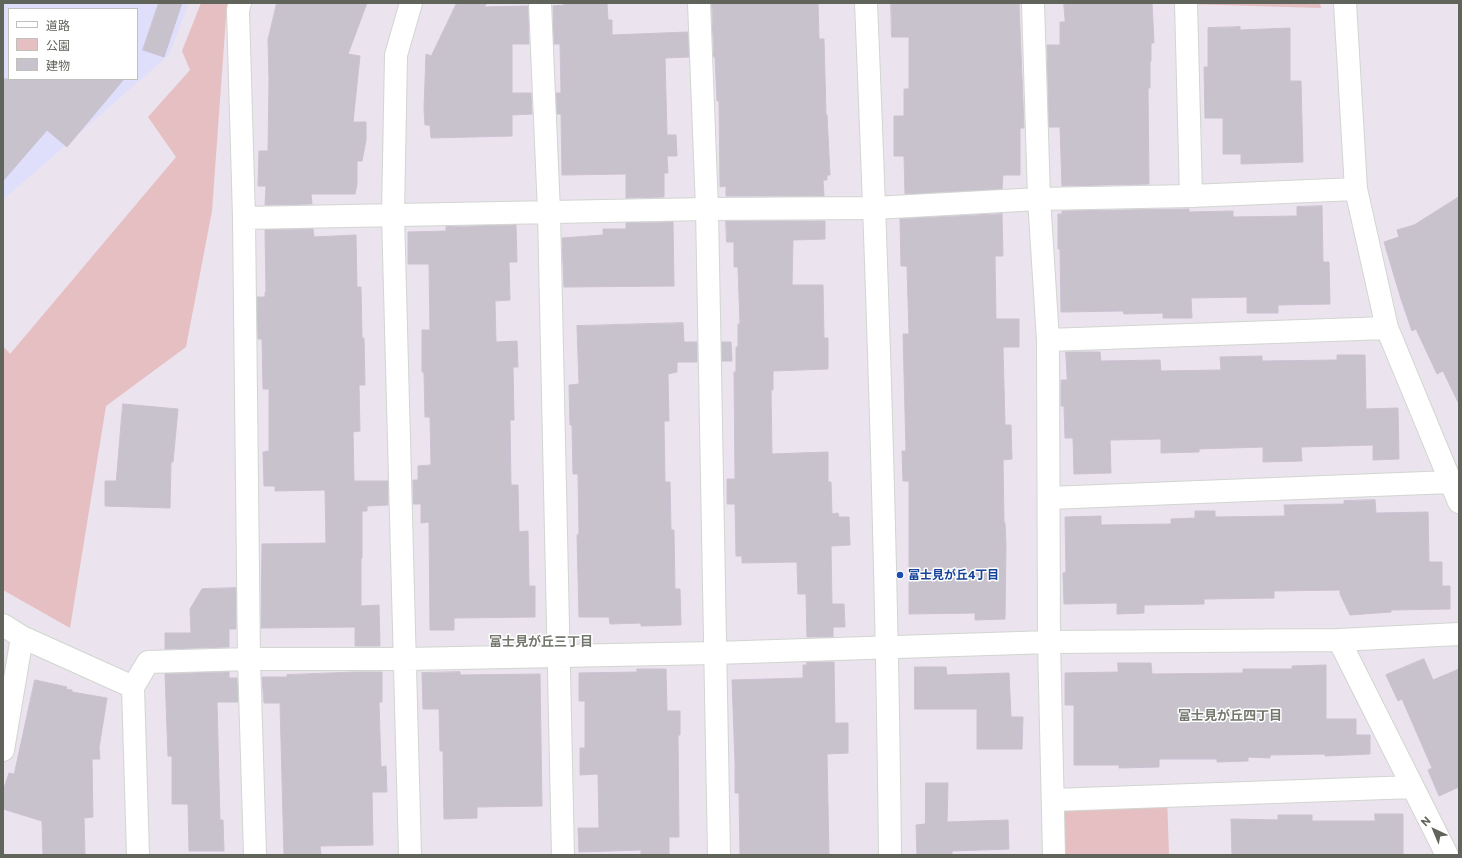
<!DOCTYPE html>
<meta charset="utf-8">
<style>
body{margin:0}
#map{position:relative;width:1462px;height:858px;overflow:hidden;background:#ebe3ee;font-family:Commissioner,"Noto Sans JP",sans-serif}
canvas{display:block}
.frame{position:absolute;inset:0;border:4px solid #60645b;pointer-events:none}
.legend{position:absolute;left:8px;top:8px;width:130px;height:72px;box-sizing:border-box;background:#fff;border:1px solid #bfc1bd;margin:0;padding:5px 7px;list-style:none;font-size:12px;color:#60645b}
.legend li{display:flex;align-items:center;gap:8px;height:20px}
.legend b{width:20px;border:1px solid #bfc1bd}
.north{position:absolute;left:1414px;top:810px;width:40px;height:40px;-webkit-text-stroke:3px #fff;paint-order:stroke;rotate:316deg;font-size:11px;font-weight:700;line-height:16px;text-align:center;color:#60645b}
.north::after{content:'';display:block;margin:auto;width:14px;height:18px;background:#60645b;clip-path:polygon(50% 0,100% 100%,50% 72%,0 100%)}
</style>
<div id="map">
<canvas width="1462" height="858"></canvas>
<div class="frame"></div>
<ul class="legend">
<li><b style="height:5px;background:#fff"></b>道路</li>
<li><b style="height:11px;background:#e6bfc2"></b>公園</li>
<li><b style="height:11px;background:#c7c2cb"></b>建物</li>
</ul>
<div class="north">N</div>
</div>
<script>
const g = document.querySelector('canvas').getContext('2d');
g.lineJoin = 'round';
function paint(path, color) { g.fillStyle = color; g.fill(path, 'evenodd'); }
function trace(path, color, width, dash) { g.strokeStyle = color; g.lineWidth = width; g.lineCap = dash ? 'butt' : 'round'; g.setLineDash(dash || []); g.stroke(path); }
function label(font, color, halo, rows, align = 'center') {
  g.font = font + ' Commissioner,"Noto Sans JP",sans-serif'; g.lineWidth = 3; g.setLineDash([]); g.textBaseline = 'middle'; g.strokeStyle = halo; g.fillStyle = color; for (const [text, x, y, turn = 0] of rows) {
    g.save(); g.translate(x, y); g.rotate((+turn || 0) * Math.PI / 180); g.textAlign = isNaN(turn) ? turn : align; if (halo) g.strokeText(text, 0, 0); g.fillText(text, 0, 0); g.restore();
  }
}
paint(new Path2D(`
 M3,3h186l-20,52 -166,145zM9,9h128v70h-128z`), '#e0dffb');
paint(new Path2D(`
 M201,3h26l-15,208 -26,136 -80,59 -36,222 -67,-38v-244l7,8 166,-197 -28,-40 42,-47 -8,-19z
 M1186,3h134l1,5 -135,-4z
 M1167,796l2,59h-115l-1,-55z`), '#e6bfc2');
const building = new Path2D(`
 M159,3h23l-18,54 -21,-7z
 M277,3h90l-19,51 12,2 -7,66h13v18l-4,21h-5v23l-2,10h-44l1,10 -47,1 1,-19h-8l1,-35h9l1,-72 -1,-39z
 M457,3h30l-3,4 44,-1 1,38h-17v49h19l1,21 -20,1v21l-81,2 -1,-13h-5l-1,-16 2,-55 5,2z
 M564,3h43l1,17h4v15l76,-3 1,25 -24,1 2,77h9l1,21h-10l1,17h-4v24l-38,1v-24l-64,1 -1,-61h-4l-1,-21h5l-1,-49h-6l-1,-38 11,-1z
 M712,3h106l1,36h5l2,76h1l3,60h-3v5h-4l1,16h-98v-10l-6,1 -1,-86h-2l-2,-44h-1z
 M891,3h128l5,125h-4v47h-17l-1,14 -97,5 -1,-38h-10v-40h10v-27h5v-52h-17z
 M1064,3h88l2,40h-3v18h-1v27h-2l1,96 -87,2 -2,-59h-11l-2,-82h13v-23h5z
 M1240,27v3l50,-2v53h11l2,81 -62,2v-10h-18v-36h-18l-1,-51h4v-39z
 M3,79h121l-57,68 -20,-17 -44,51z
 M1459,197v207l-16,-33 -6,3 -21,-45 -4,2 -11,-32 -17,-57 15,-5 -2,-7 17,-5z
 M1322,206l1,56h6l1,42 -52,1v8h-31v-16l-56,1 1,20h-29v-5l-39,1 -1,-3 -62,1 -1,-63h-2v-35h4v-3l127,-2v3l44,-1v6l64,-1v-9z
 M1002,214l1,42h-8l1,63h23v28h-16l2,78h6l1,34 -9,1 1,63h1l1,23 -1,73 -30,1v-7l-66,1v-133h-6l-1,-30h4l-3,-117h6l-2,-68h-6l-1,-47z
 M726,221h99v18l-32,1 -1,45h31l1,53h4v31l-55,2v19h-2l1,64 56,-2v30h3l1,32 6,-1 1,4h10l1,28 -19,1 1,58h12l1,23h-12v10h-26l-1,-43h-8l-1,-32 -55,1v-7h-6l-1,-52h-8v-25h8l-1,-107h2v-25h2v-23h2l-2,-57h-4v-25h-7z
 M673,222l1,64 -110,1 -2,-49 41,-3v-6h23v-6z
 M516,225l1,37h-8l1,38 -15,1 1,41 21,-1 1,26h-5l1,53h-4l1,65h7l1,47 9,-1 1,55h6v31l-81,1v12h-24l-1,-108 -8,1v-19h-8v-24h5v-14l13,-1 -1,-48h-5l-1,-45h-2v-42h8l-1,-66h-21v-32l38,-1v-4z
 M313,229l1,8 42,-2 1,52h4l1,51h2l1,47h-6l1,46 -7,1 1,49h34v24l-21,1v5h-5v47h-1v48l18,-1 1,41h-25v-19l-94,1 1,-84 64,-1 -1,-53 -50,1v-5h-11l-1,-34 6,-1v-62h-6l-1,-50h-4l-1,-42h8v-5h1l-1,-62z
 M683,323l1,19h13v20h-20v10l-9,2 1,47h-5l1,61h5l1,48h3l1,59h5l1,36 -40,1v-3l-31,1 -1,-7h-30l-2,-82 2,-1 -1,-60h-5l-1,-49h-2l-1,-40 10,-1 -2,-58z
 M722,342h9l1,19h-10z
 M1066,352h34l1,9 59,-1 1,11 60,-1 -1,-13 42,-1v5l75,-1v-5h28l1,54 32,-1 1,51 -26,1v-15l-72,2 1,14 -39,1v-15l-64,2v3l-38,1v-14l-51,1 1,33 -37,1 -1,-36h-8l-1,-32h-3v-26h6z
 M123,404l55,5 -5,53h-2l-1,46 -65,-2v-25h11z
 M1375,500l1,13 52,-1 1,50h13v24h8v23l-59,1v2l-41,3 -10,-21v-4l-66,1v7l-70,1v5l-60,1v8l-27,1v-11l-53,1 -1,-31 3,-1 -1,-55 36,-1v9l70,-1v-5l24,-1v-7h20v6l70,-1 -1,-11 60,-1v-3z
 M236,588v41h-7v18l-64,2v-16h26l-1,-24 12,-20z
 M1424,659l9,21 26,-11v118l-20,9 -11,-26 4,-2 -30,-69 -4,2 -12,-26z
 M807,662h27l1,61h13v30l-21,1 2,101h-89l-1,-62h-4v-30l-3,-83 71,-2v-13h4z
 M1118,663h33l1,11 91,-1v-4h49v-3l34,-1v54h30v16h14v19l-45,2v-2l-55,1v3l-22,-1v4l-31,1v-3h-58v8l-40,1v-3h-45v-60h-9v-32l53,-1z
 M915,667h31l1,8 62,-2 2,44h12l-1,32h-45v-40h-62z
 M637,669h29l1,42h13v24h-2l1,102h-10v18h-28v-5l-62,2 -1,-24h21l-1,-54 -18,1v-27h5v-47h-6v-28l58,-1z
 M229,672v6h8l1,24h-21l3,118h3l1,31h-35l-1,-47h-16v-48h-4l-3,-82z
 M356,672h26v30h-3l2,65 5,-1 1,26h-15l1,53 -53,1 1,9h-37l-4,-152h-16l-2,-26h25v-2z
 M460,672v3l80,-1 2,132 -65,1v11l-33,1 -1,-68h-3l-1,-42h-16l-1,-36z
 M35,680l32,7 -1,2 6,1v2l35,6 -8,50 1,11h-8l1,58 -9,1 1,37h-42l-1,-34 -39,-12v-18l6,-18 5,1z
 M926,783h22l-1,39 61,-2 1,29 -57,2v4h-35l-1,-30 9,-1z
 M1375,814h28v41h-171l-1,-36 47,1v-5h34v6h63z`);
paint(building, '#c7c2cb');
trace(building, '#ccc1d3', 1);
const minor = new Path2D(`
 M240,3l-2,7 6,208 5,441 6,196
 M540,3l9,209 14,643
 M699,3l8,206 12,646
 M1033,3l6,196 9,141 1,302 5,213
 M1186,3l5,193
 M1345,3l11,186 31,139 72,174
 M244,218l463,-9 167,-1 165,-9 152,-3 165,-7
 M1048,340l339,-12
 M1049,498l401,-16
 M3,625l19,12 111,50 15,-25 101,-3h157l309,-6 334,-11 290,-2 120,-6
 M1339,640l108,215
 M133,687l5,168
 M3,750l19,-113
 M1053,800l360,-13
 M410,855l-17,-640 3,-160 15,-52`);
const tertiary = new Path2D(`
 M866,3c12,284 21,568 24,852`);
trace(minor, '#d1d6cf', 24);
trace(tertiary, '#d1d6cf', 24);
trace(minor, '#fff', 22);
trace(tertiary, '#fff', 22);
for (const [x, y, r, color] of [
 [900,575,4,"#1a4fb4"]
]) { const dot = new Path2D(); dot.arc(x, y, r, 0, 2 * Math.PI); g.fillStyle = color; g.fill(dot); trace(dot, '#fff', 1.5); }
label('bold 12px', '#164399', '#fff', [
 ["富士見が丘4丁目",908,575]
], 'left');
label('bold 13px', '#72766c', '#fff', [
 ["富士見が丘三丁目",541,642],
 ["富士見が丘四丁目",1230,716]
]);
</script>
